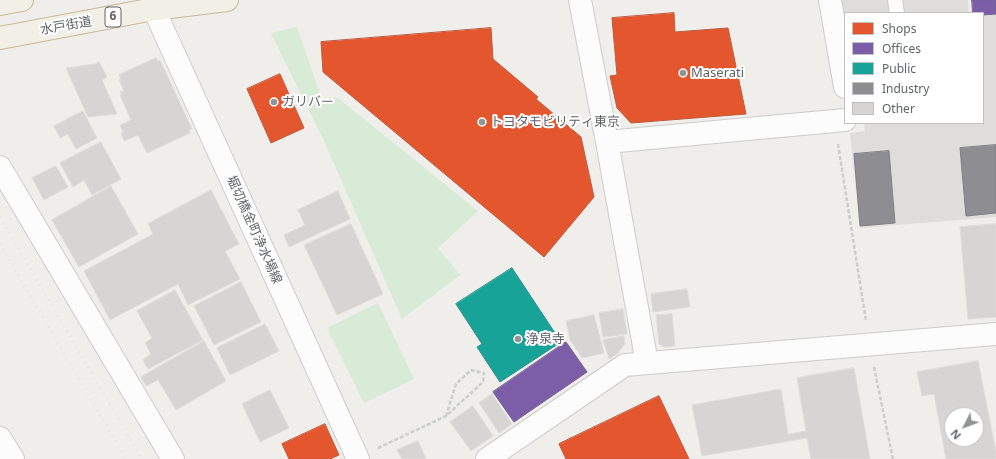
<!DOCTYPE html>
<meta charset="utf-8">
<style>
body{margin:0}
#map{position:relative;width:996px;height:459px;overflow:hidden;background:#efeeea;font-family:"Noto Sans",sans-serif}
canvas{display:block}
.legend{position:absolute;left:844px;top:12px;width:140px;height:112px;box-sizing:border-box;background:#fff;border:1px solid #bfc1c3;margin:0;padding:5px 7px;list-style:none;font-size:12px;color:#5f6368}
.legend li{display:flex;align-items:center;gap:8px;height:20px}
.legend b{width:20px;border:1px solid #bfc1c3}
.north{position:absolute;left:944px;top:407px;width:40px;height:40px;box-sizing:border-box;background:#fff;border:1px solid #bfc1c3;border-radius:50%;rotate:228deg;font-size:11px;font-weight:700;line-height:16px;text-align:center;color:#5f6368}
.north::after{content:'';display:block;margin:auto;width:14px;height:18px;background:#919496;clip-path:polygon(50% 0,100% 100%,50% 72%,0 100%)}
</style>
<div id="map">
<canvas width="996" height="459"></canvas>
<ul class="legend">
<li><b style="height:11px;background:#e4572e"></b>Shops</li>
<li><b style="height:11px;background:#7b5ea7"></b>Offices</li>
<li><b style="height:11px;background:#17a398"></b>Public</li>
<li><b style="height:11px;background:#8d8d92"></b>Industry</li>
<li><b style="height:11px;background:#d6d5d3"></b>Other</li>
</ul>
<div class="north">N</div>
</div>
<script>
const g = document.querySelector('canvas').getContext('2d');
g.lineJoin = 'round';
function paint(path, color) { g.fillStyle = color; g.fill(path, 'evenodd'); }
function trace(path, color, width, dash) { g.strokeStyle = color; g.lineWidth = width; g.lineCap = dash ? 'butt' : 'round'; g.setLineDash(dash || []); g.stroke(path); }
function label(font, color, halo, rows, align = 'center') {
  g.font = font + ' "Noto Sans","Noto Sans JP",sans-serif'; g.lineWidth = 4; g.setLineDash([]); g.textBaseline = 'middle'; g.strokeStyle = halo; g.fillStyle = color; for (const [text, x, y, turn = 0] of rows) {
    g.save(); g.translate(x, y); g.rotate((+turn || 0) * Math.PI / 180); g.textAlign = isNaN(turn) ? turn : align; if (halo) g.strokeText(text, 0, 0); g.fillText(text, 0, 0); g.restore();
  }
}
paint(new Path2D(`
 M841,0h127l1,13h-124v7z
 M996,14v203l-136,11 -10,-95 15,-2 -1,-8h119v-107z`), '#dfddda');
paint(new Path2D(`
 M297,27l25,72 16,-1 140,113 -40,37 22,27 -58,44 -77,-176 -54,-110z
 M378,303l36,76 -50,24 -37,-75z`), '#d8ebd6');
const shops = new Path2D(`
 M674,13l1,19 53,-4 18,86 -115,9 -14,-15 -7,-32 7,-1 -5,-57z
 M491,28l2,31 45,38 -2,2 45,38 13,60 -50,60 -221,-185 -2,-30z
 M280,74l24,54 -33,15 -24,-54z
 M659,396l30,63h-123l-7,-15z
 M325,424l14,31 -9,4h-41l-7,-15z`);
paint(shops, '#e4572e');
trace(shops, '#bc5b3f', 1);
const offices = new Path2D(`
 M972,0h24v14l-13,1v-2h-10z
 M566,342l21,30 -73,50 -21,-30z`);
paint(offices, '#7b5ea7');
trace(offices, '#736094', 1);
const public = new Path2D(`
 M512,268l49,74 -61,40 -23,-35 5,-3 -26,-40z`);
paint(public, '#17a398');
trace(public, '#2d908a', 1);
const industry = new Path2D(`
 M996,145v68l-30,3 -6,-68z
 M889,151l6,72 -35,3 -6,-72z`);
paint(industry, '#8d8d92');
trace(industry, '#7f8085', 1);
const building = new Path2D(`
 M156,58l2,3 2,-1 32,69 -3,1 1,3 -43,20 -9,-18 -14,6 -3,-8 2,-1 -3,-7 11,-5 -11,-25 2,-1 -2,-2 4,-1 -5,-11 2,-1 -2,-4z
 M99,62l8,15 -5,3 15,34 -29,3 -22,-49 29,-4z
 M83,111l14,27 -21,11 -8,-15 -8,4 -6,-12z
 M101,142l20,37 -29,16 -8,-15 -11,7 -13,-24z
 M56,166l12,21 -24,13 -12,-22z
 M111,186l27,48 -59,33 -27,-47z
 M211,190l28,54 -14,7 15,28 -52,26 -10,-21 -68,36 -26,-49 69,-37 -5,-10z
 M338,191l12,28 -61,28 -5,-12 21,-10 -7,-15z
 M351,224l32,70 -46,21 -33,-70z
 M996,224v93l-28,2 -8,-92z
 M241,282l20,40 -47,23 -20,-39z
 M687,289l3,18 -37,5 -2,-18z
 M175,290l28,50 -55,29 -5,-9 8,-6 -6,-11 7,-5 -15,-27z
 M623,309l4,25 -24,3 -4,-24z
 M672,314l3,32 -11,1 -5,-3 -3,-29z
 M594,315l10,38 -22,5 -12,-18 -4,-19z
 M265,324l14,27 -49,24 -13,-27z
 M624,336l1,8 -8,10 -8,5 -6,-19z
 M204,341l22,40 -50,29 -18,-30 -12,6 -5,-9z
 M978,361l18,91v7h-50l-12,-65 -12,2 -5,-24zM952,415h24v24h-24z
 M854,368l16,91h-59l-4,-21 -105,18 -10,-51 89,-16 7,45 18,-3 -9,-53z
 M270,390l19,38 -29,14 -18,-38z
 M492,394l20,30 -13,9 -20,-30z
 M473,406l20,30 -22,15 -21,-29z
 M418,441l8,18h-24l-5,-9z`);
paint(building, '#d6d5d3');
trace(building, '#deddd9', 1);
const service = new Path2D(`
 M895,0l2,13`);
const minor = new Path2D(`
 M580,0l27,142 40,221
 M830,0l15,87
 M607,142l238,-22
 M0,167l173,292
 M0,438l13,21
 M487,459l138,-94 371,-31`);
const tertiary = new Path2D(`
 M153,0l1,9 12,27 192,423`);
const trunk = new Path2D(`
 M0,4l22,-4
 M0,38l154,-29 73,-9`);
trace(service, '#cbcccc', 16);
trace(minor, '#cbcccc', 24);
trace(tertiary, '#cbcccc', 24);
trace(trunk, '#c8b996', 24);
trace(new Path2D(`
 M838,144l28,177
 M874,367l19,92
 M378,448l68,-32 37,-34 1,-9 -13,-3 -15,14 -10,32`), '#cacfcc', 2.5, [4, 2]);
trace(service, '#fdfcfc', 14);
trace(minor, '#fdfcfc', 22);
trace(tertiary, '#fdfcfc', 22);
trace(trunk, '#f2f0e6', 22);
trace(new Path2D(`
 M0,217l142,242
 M0,244l126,215`), '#e4e4e4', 3, [1, 5]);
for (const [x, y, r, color] of [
 [683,73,4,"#919496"],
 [274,102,4,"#919496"],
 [482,122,4,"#919496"],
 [518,339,4,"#919496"]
]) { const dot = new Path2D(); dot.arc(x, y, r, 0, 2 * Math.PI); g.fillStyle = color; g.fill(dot); trace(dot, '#fff', 1.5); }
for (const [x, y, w] of [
 [113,17,16]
]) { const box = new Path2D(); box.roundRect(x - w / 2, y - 10, w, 20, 3); g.fillStyle = '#fff'; g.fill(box); trace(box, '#5f6368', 1); }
label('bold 12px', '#5f6368', null, [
 ["6",113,17]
]);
label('13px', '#5f6368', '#fff', [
 ["水戸街道",66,26,-10],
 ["堀切橋金町浄水場線",254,230,66]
]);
label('13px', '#5f6368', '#fff', [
 ["Maserati",691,73],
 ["ガリバー",282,102],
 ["トヨタモビリティ東京",490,122],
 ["浄泉寺",526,339]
], 'left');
</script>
